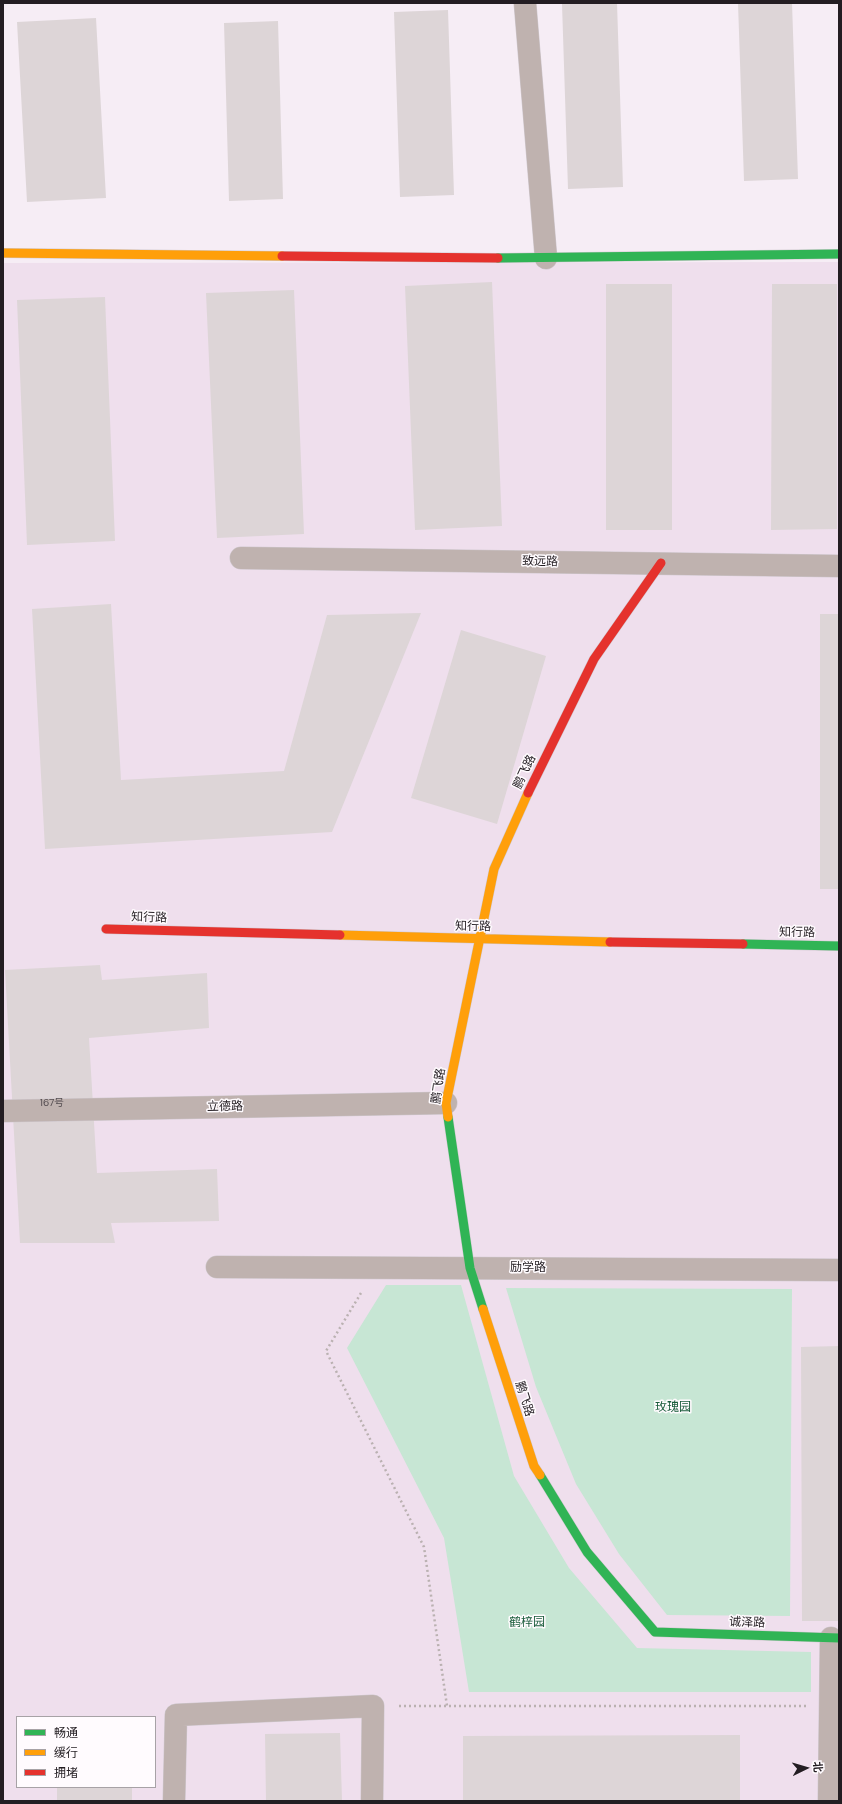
<!DOCTYPE html>
<meta charset="utf-8">
<style>
body{margin:0}
#map{position:relative;width:842px;height:1804px;overflow:hidden;background:#f6edf5;font-family:"DM Sans","Noto Sans SC",sans-serif}
canvas{display:block}
.frame{position:absolute;inset:0;border:4px solid #231d22;pointer-events:none}
.legend{position:absolute;left:16px;top:1716px;width:140px;height:72px;box-sizing:border-box;background:#fffbfe;border:1px solid #a7a2a6;margin:0;padding:5px 7px;list-style:none;font-size:12px;color:#231d22}
.legend li{display:flex;align-items:center;gap:8px;height:20px}
.legend b{width:20px;border:1px solid #a7a2a6}
.north{position:absolute;left:786px;top:1748px;width:40px;height:40px;-webkit-text-stroke:3px #fffbfe;paint-order:stroke;rotate:85deg;font-size:11px;font-weight:700;line-height:16px;text-align:center;color:#231d22}
.north::after{content:'';display:block;margin:auto;width:14px;height:18px;background:#231d22;clip-path:polygon(50% 0,100% 100%,50% 72%,0 100%)}
</style>
<div id="map">
<canvas width="842" height="1804"></canvas>
<div class="frame"></div>
<ul class="legend">
<li><b style="height:5px;background:#30b455"></b>畅通</li>
<li><b style="height:5px;background:#ff9f0a"></b>缓行</li>
<li><b style="height:5px;background:#e5322d"></b>拥堵</li>
</ul>
<div class="north">北</div>
</div>
<script>
const g = document.querySelector('canvas').getContext('2d');
g.lineJoin = 'round';
function paint(path, color) { g.fillStyle = color; g.fill(path, 'evenodd'); }
function trace(path, color, width, dash) { g.strokeStyle = color; g.lineWidth = width; g.lineCap = dash ? 'butt' : 'round'; g.setLineDash(dash || []); g.stroke(path); }
function label(font, color, halo, rows, align = 'center') {
  g.font = font + ' "DM Sans","Noto Sans SC",sans-serif'; g.lineWidth = 3; g.setLineDash([]); g.textBaseline = 'middle'; g.strokeStyle = halo; g.fillStyle = color; for (const [text, x, y, turn = 0] of rows) {
    g.save(); g.translate(x, y); g.rotate((+turn || 0) * Math.PI / 180); g.textAlign = isNaN(turn) ? turn : align; if (halo) g.strokeText(text, 0, 0); g.fillText(text, 0, 0); g.restore();
  }
}
paint(new Path2D(`
 M839,262v1539h-836v-1538zM17,1717h138v70h-138z`), '#efdfed');
paint(new Path2D(`
 M386,1285h75l53,191 55,92 68,80 174,4v40h-342l-25,-154 -97,-190z
 M506,1288l286,1 -2,327 -123,-1 -48,-61 -43,-70 -40,-97z`), '#c7e6d4');
paint(new Path2D(`
 M586,3h31l6,184 -55,2 -6,-185z
 M738,3h54l6,176 -54,2z
 M448,10l6,185 -54,2 -6,-185z
 M96,18l10,180 -79,4 -10,-180z
 M278,21l5,178 -54,2 -5,-178z
 M492,282l10,244 -87,4 -10,-244z
 M606,284h66v246h-66z
 M772,284h65v245l-66,1z
 M294,290l10,244 -87,4 -11,-245z
 M105,297l10,244 -88,4 -10,-245z
 M111,604l10,176 163,-9 43,-156 94,-2 -89,219 -287,17 -13,-240z
 M820,614h19v275h-19z
 M461,630l85,26 -49,168 -86,-26z
 M100,965l2,15 105,-7 2,55 -120,10 8,135 120,-4 2,52 -108,2 4,20h-95l-15,-273z
 M839,1346v275h-37l-1,-274z
 M340,1733l2,68h-76l-1,-67z
 M740,1735v66h-277v-65z
 M57,1787h75v14h-75z`), '#ddd5d7');
const street = new Path2D(`
 M525,3l21,255
 M241,558l598,8
 M3,1111l443,-8
 M217,1267l622,3
 M174,1801l2,-86 197,-9 -1,95
 M829,1801l2,-163`);
const fast = new Path2D(`
 M498,258l341,-4
 M743,944l96,2
 M448,1117l22,151 13,41
 M540,1475l47,77 68,80 184,6`);
const slow = new Path2D(`
 M3,253l279,3
 M340,935l270,7
 M448,1117l-2,-14 48,-234 34,-76
 M483,1309l51,157 6,9`);
const jam = new Path2D(`
 M282,256l216,2
 M528,793l66,-134 67,-96
 M106,929l234,6
 M610,942l133,2`);
trace(street, '#cfc8ce', 23);
trace(fast, '#cfc8ce', 10);
trace(slow, '#cfc8ce', 10);
trace(jam, '#cfc8ce', 10);
trace(new Path2D(`
 M361,1293l-35,58 98,196 23,159
 M399,1706h407`), '#bab1b1', 2.5, [2, 3]);
trace(street, '#bfb2af', 22);
trace(fast, '#30b455', 9);
trace(slow, '#ff9f0a', 9);
trace(jam, '#e5322d', 9);
label('10px', '#524b4f', null, [
 ["167号",52,1103]
]);
label('12px', '#231d22', '#fffbfe', [
 ["致远路",540,562,1],
 ["鹏飞路",525,772,-65],
 ["知行路",149,918,2],
 ["知行路",473,927,1],
 ["知行路",797,933,1],
 ["鹏飞路",439,1086,-82],
 ["立德路",225,1107,-1],
 ["励学路",528,1268],
 ["鹏飞路",524,1399,72],
 ["诚泽路",747,1623,2]
]);
label('12px', '#1a5c3b', '#fffbfe', [
 ["玫瑰园",673,1408],
 ["鹤梓园",527,1623]
]);
</script>
